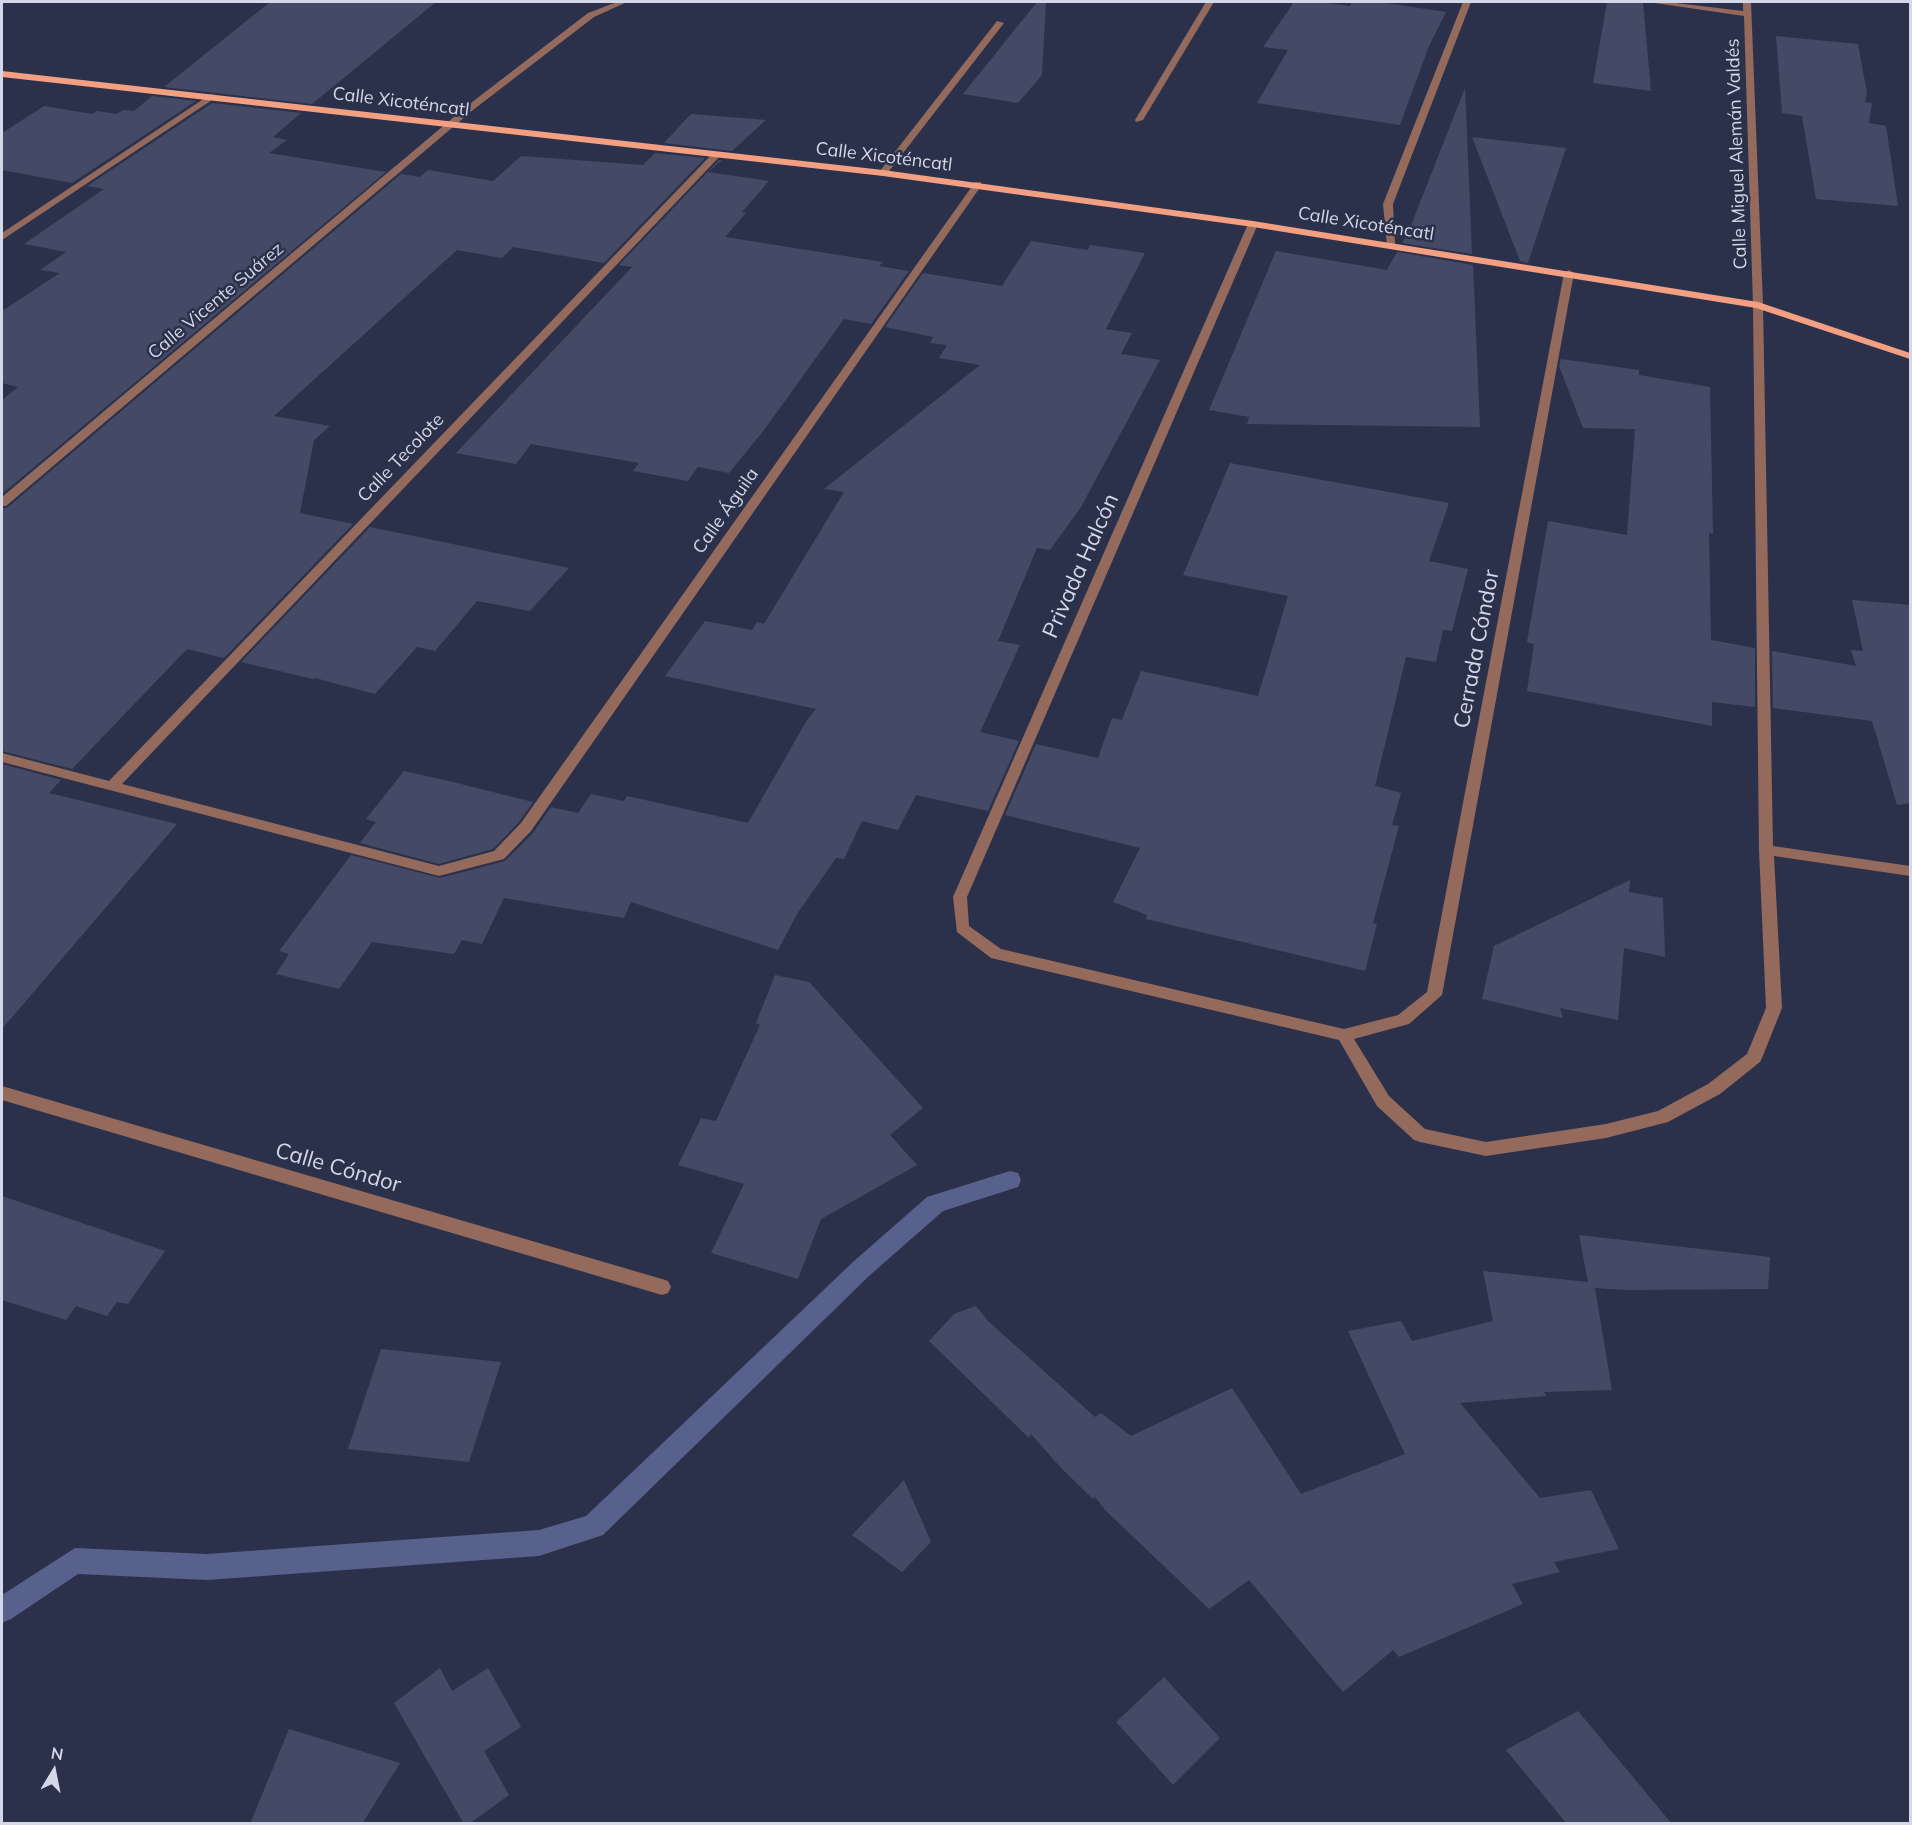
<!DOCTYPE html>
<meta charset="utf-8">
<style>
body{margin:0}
#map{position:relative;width:1912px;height:1825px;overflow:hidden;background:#2c314b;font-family:Mulish,sans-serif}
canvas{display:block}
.frame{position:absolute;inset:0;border:3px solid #d3d7e7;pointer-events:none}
.north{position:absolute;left:24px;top:1741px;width:60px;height:60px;-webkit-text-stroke:4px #2c314b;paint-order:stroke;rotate:10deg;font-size:16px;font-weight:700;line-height:24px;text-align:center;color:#d3d7e7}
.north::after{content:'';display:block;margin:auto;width:21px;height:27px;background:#d3d7e7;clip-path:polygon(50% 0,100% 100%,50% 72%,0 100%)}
</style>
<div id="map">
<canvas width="1912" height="1825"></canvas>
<div class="frame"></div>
<div class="north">N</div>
</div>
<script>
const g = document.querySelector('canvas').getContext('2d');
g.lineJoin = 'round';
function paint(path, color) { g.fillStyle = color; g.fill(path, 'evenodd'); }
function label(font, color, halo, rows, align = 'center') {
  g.font = font + ' Mulish,sans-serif'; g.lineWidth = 5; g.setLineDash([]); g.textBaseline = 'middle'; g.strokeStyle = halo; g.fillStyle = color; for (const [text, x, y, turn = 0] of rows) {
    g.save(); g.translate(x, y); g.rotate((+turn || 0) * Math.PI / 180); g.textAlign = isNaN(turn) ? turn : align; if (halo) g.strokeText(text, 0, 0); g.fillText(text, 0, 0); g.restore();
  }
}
paint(new Path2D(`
 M1010,1171l8,2 3,7 -3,7 -75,24 -74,65 -266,259 -64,21 -332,24 -129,-6 -67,45 -9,4v-28l73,-47 132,6 332,-24 47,-14 267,-254 74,-65z`), '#58618b');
paint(new Path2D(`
 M270,2h166l-124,102 -148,-17z
 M1037,2h9l-4,73 -24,28 -55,-9z
 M1294,2h25l31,4 2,-4h28l66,10 -17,34 -29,79 -143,-22 31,-53 -25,-3z
 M1607,2h36l8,89 -58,-8z
 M1776,36l82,8 9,49 -2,9 7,1 -3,20 17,3 12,80 -82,-7 -14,-83 -20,-3z
 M1465,88l7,166 -70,-11 8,-15z
 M152,96l44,5 -124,82 -70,-13v-37l42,-27 48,8 5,-3 20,3 6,-4 11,1z
 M212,103l89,10 -28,24 14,3 -18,13 117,19 -384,322v-94l16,-13 -16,-4v-72l58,-38 -20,-3 26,-18 -42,-8 80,-55 -17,-3z
 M691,114l75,6 -34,31 -68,-8z
 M1472,137l94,11 -38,115 -8,-2z
 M655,153l50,5 -101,105 -91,-16 -11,11 -45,-8 -183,166 56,10 -16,14 -14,73 53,11 -129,134 -37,-9 -115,120 -70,-18v-243h5l394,-334 19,3 8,-7 65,11 28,-25 122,9z
 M719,160h3l-14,12 61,9 -27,31 4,1 -21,24 158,25 -4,4 30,5 -38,53 -27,-5 -80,111 -35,43 -31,-6 -10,14 -55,-10 6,-8 -108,-19 -15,20 -60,-11 176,-186 -13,-2z
 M1031,241l57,9 2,-5 55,8 -39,76 26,4 -11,21 39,6 -79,147 -31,43 -13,-2 -39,93 22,4 -40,87 39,9 -31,70 -72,-16 -18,35 -36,-9 -18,38 -8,-1 -39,56 -19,36 -147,-48 -7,16 -120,-20 -22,46 -20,-4 -8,14 -82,-12 -33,47 -63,-15 13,-20 -10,-3 72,-96 89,23 65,-17 28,-28 18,-26 27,6 13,-19 33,7 3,-5 121,27 59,-103 9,-11 -151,-33 40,-55 47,9 5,-8 7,2 80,-132 -20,-3 156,-124 -41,-7 8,-13 -17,-2 3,-6 -48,-10 38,-54 79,13z
 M1276,251l111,19 10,-18 76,13 7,162 -233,-3 2,-7 -40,-7z
 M1561,359l78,11v5l71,12 3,147 -4,-1 2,107 44,8v59l-43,-5v24l-185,-35 7,-47 -7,-2 21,-121 79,14 8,-106 -52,-1 -24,-62z
 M1230,463l219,40 -20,58 39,8 -16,62 -9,-1 -7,32 -30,-5 -31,129 26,7 -9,32 7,1 -26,97 4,1 -12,47 -219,-52 1,-4 -34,-13 27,-54 -135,-33 31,-71 62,14 14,-40 10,2 19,-49 117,25 30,-100 -105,-21z
 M370,527l199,41 -39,43 -53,-10 -42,50 -18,-4 -42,47 -60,-16 -2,1 -72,-17z
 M1852,600l59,5v198l-14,2 -25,-84 -99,-13 -1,-57 84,15 -5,-16 12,1z
 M2,764l59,16 -12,13 128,31 -175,205z
 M404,771l49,11 80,20 -14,20 -26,27 -54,15 -79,-21 16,-21 -10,-3z
 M1630,880l-1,12 34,6 2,59 -41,-9 -6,72 -58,-12 3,10 -81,-19 12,-53z
 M775,975l34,7 114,126 -33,27 27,30 -96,54 -23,60 -87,-26 33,-69 -66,-19 23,-47 15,3 44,-96 -4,-2z
 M2,1196l163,55 -37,53 -11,-2 -10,14 -31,-10 -10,14 -64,-20z
 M1579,1235l191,22 -2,32 -143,1 -30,-2 17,102 -68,2 2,4 -86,7 80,95 51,-8 28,59 -65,13 6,10 -48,12 11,20 -124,53 -6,-7 -50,42 -94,-112 -40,29 -104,-99 -10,-13 -2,2 -31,-30 -31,-35 -2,4 -100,-97 25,-27 22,-8 12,15 107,96 6,-4 30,23 101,-48 69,106 104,-40 -57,-123 53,-10 11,20 81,-20 -10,-50 105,11z
 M381,1349l120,13 -32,100 -121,-13z
 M904,1480l27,62 -29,30 -50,-37z
 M440,1668l12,23 36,-23 33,59 -37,24 25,44 -40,29h-5l-70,-121z
 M1164,1677l56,61 -47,47 -57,-63z
 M1578,1711l94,113h-105l-61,-74z
 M289,1729l111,34 -38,61h-112z`), '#444a65');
paint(new Path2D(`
 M617,2h10l-33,15 -121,93 -467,396h-4v-9l465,-391 121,-93z
 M1206,2h8l-71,118 -7,2 -1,-2z
 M1463,2h8l-78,202 2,40 -8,2 -4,-42z
 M1648,2h19l76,9v-9h8l12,303 10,541 137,20v10l-136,-20 8,152 -20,50 -2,4 -40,32 -52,28 -62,16 -120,18 -66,-14 -6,-2 -37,-34 -38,-66 -348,-82 -34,-26 -4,-35 295,-673 5,-3 5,3 -291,673 2,29 32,23 343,80 54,-14 29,-23 137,-719 5,-3 5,3 -132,722 -33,29 -55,15 35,57 36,33 61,13 120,-18 52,-13 50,-27 39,-30 19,-46 -7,-158 -6,-545 -9,-289z
 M997,21l7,2 -118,152h-6v-4z
 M211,94l7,2 -216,144v-7z
 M714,152l8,2 -600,630 317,82 55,-15 27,-28 454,-641h6v4l-450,645 -27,28 -65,17 -437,-114v-9l107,28z
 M2,1086l660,193 6,2 3,6 -3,6 -6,2 -660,-195z`), '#946a5c');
paint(new Path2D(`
 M2,71l881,99 370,51 505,81 152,51v6l-154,-51 -503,-81 -370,-51 -881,-99z`), '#f39f81');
label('18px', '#d3d7e7', '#2c314b', [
 ["Calle Xicoténcatl",401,102,7],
 ["Calle Miguel Alemán Valdés",1737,154,-92],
 ["Calle Xicoténcatl",884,157,7],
 ["Calle Xicoténcatl",1366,224,9],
 ["Calle Vicente Suárez",216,301,-40],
 ["Calle Tecolote",401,458,-46],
 ["Calle Águila",726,511,-55]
]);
label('22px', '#d3d7e7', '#2c314b', [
 ["Privada Halcón",1081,566,-66],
 ["Cerrada Cóndor",1477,649,-79],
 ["Calle Cóndor",338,1168,16]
]);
</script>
